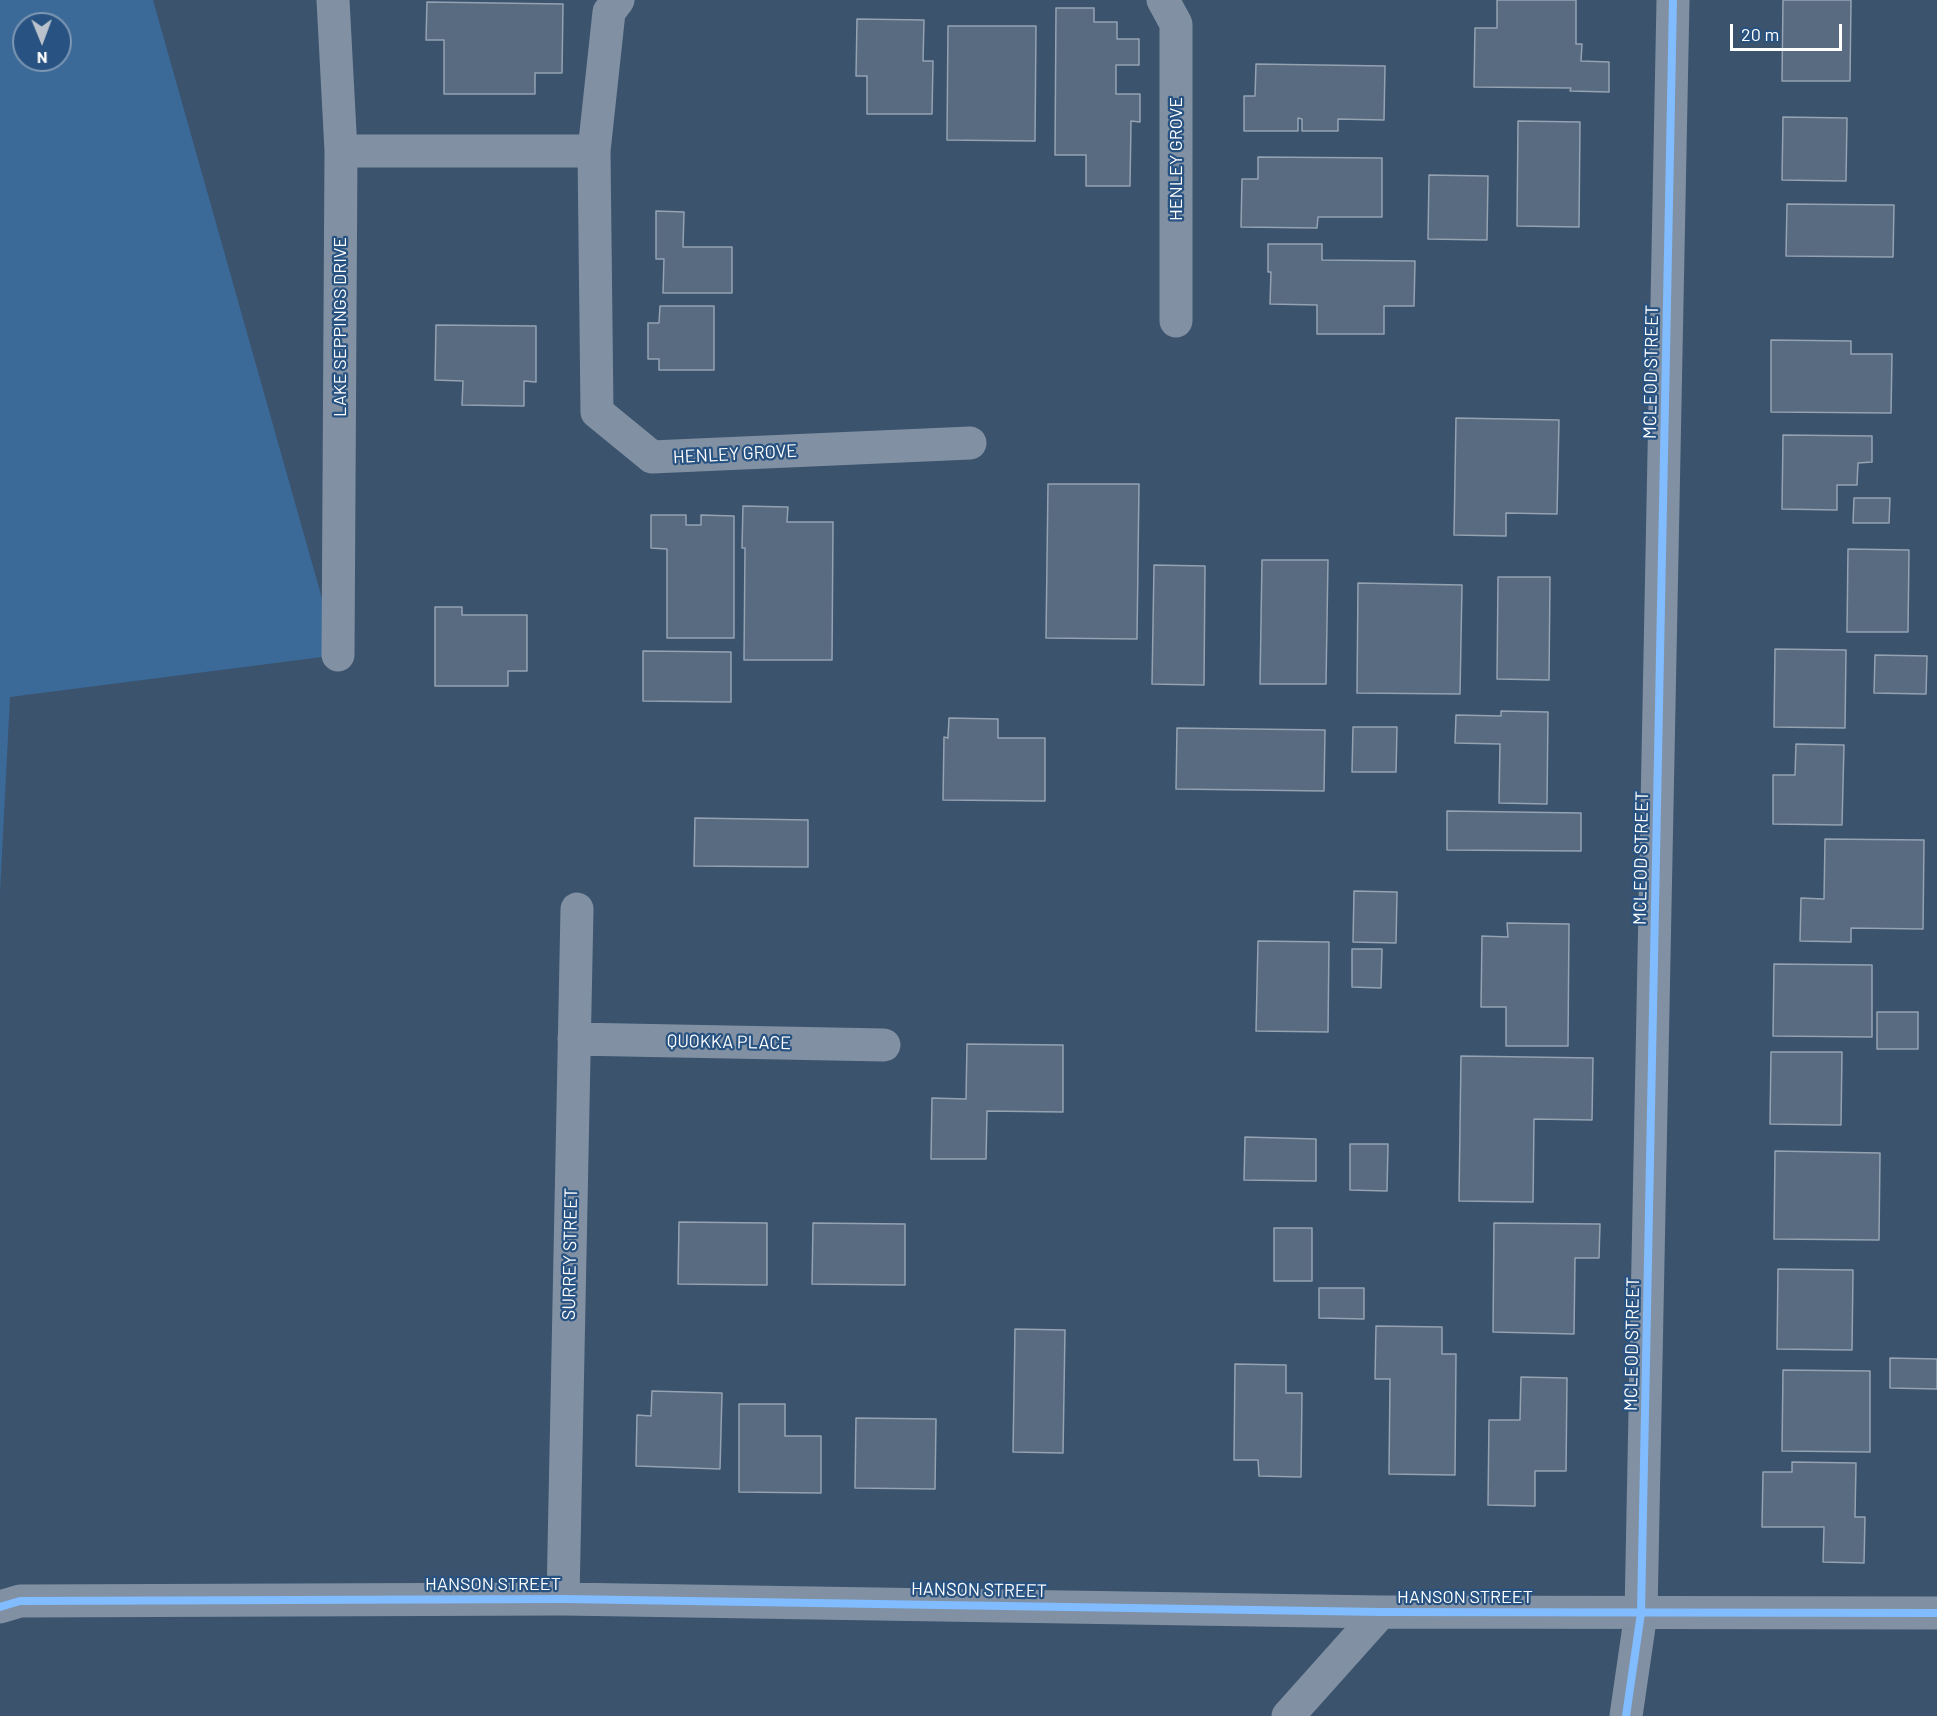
<!DOCTYPE html>
<style>
body{margin:0}
#map{position:relative;width:1937px;height:1716px;overflow:hidden;background:#3b536d;font-family:Barlow,sans-serif}
canvas{display:block}
.north{position:absolute;left:12px;top:12px;width:60px;height:60px;box-sizing:border-box;background:#275281;border:2px solid #7d97b3;border-radius:50%;rotate:179deg;font-size:16px;font-weight:700;line-height:24px;text-align:center;color:#fff}
.north::after{content:'';display:block;margin:auto;width:21px;height:27px;background:#bac3cc;clip-path:polygon(50% 0,100% 100%,50% 72%,0 100%)}
.scale{position:absolute;left:1730px;top:24px;width:112px;height:27px;box-sizing:border-box;border:3px solid #fff;border-top:0;padding-left:8px;font-size:18px;line-height:21px;white-space:nowrap;color:#fff;-webkit-text-stroke:4px #275281;paint-order:stroke}
</style>
<div id="map">
<canvas width="1937" height="1716"></canvas>
<div class="north">N</div>
<div class="scale">20 m</div>
</div>
<script>
const g = document.querySelector('canvas').getContext('2d');
g.lineJoin = 'round';
function paint(path, color) { g.fillStyle = color; g.fill(path, 'evenodd'); }
function trace(path, color, width, dash) { g.strokeStyle = color; g.lineWidth = width; g.lineCap = dash ? 'butt' : 'round'; g.setLineDash(dash || []); g.stroke(path); }
function label(font, color, halo, rows, align = 'center') {
  g.font = font + ' Barlow,sans-serif'; g.lineWidth = 4.5; g.setLineDash([]); g.textBaseline = 'middle'; g.strokeStyle = halo; g.fillStyle = color; for (const [text, x, y, turn = 0] of rows) {
    g.save(); g.translate(x, y); g.rotate((+turn || 0) * Math.PI / 180); g.textAlign = isNaN(turn) ? turn : align; if (halo) g.strokeText(text, 0, 0); g.fillText(text, 0, 0); g.restore();
  }
}
paint(new Path2D(`
 M0,0h153l185,655 -328,42 -10,196zM24,24h36v36h-36z`), '#3b6998');
const building = new Path2D(`
 M1497,0h79v44h6l-1,17 28,1v30l-39,-1 1,-3 -97,-1 1,-59h22z
 M1783,0h68l-1,81h-68z
 M427,2l136,2 -1,69h-27v21h-91v-54h-18z
 M1056,8h38v14h23v17h22v26h-23v29h24v28l-9,-1 -1,65h-44v-31h-31z
 M857,19l67,1 -1,41h10l-1,53h-65v-38h-11z
 M948,26h88l-1,115 -88,-1z
 M1256,64l129,2 -1,54 -46,-1v12h-36v-12l-4,-1v13h-54v-35h11z
 M1783,117l64,1 -1,63 -64,-1z
 M1518,121l62,1 -1,105 -62,-1z
 M1258,157l124,1v59h-64l-1,11 -76,-1 1,-48h16z
 M1429,175l59,1 -1,64 -59,-1z
 M1787,204l107,1 -1,52 -107,-1z
 M656,211l28,1 -1,35h49v46h-69l1,-34h-8z
 M1268,244h54v16l93,1 -1,45h-30v28h-67v-29l-47,-1 1,-32h-3z
 M660,306h54v64h-55v-11h-11v-36h11z
 M436,325l100,1v56l-12,-1v25l-62,-1 1,-24 -28,-1z
 M1771,340l80,1v13h41l-1,59 -120,-1z
 M1456,418l103,2 -2,94 -51,-1v23l-52,-1z
 M1783,435l89,1v26l-14,1 -1,22h-20v25l-55,-1z
 M1048,484h91l-2,155 -91,-1z
 M1854,498h36l-1,25h-36z
 M743,506l45,1 -1,15h46l-1,138h-88l1,-112h-3z
 M651,515h35v10h15v-10l33,1v122h-67v-89l-16,-1z
 M1848,549l61,1 -1,82h-61z
 M1262,560h66l-2,124h-66z
 M1154,565l51,1 -1,119 -52,-1z
 M1498,577h52l-1,103 -52,-1z
 M1358,583l104,2 -2,109 -103,-1z
 M435,607h27v8h65v56h-19v15h-73z
 M1775,649l71,1 -1,78 -71,-1z
 M643,651l88,1v50l-88,-1z
 M1875,655l52,1 -1,38 -52,-1z
 M1501,711l47,1 -1,92 -48,-1 1,-59 -45,-1 1,-28 45,1z
 M949,718l49,1v19h47v63l-102,-1 1,-63 4,1z
 M1353,727h44l-1,45h-44z
 M1177,728l148,2 -1,61 -148,-2z
 M1796,744l48,1 -2,80 -69,-1v-49h22z
 M1447,811l134,2v38l-134,-1z
 M695,818l113,2v47l-114,-1z
 M1825,839l99,1 -1,89 -72,-1v14l-51,-1 1,-43 23,1z
 M1354,891l43,1 -1,51 -43,-1z
 M1507,923l62,1 -1,122h-62v-39h-25l1,-71 26,1z
 M1258,941l71,1 -1,90 -72,-1z
 M1352,949h30l-1,39 -29,-1z
 M1774,964l98,1v72l-99,-1z
 M1877,1012h41v37h-41z
 M967,1044l96,1v67l-76,-1 -1,48h-55l1,-61 34,1z
 M1771,1052h71l-1,73 -71,-1z
 M1461,1056l132,2 -1,62 -58,-1 -1,83 -74,-1z
 M1245,1137l71,2v42l-72,-1z
 M1350,1144h38l-1,47 -37,-1z
 M1775,1151l105,2 -1,87 -105,-1z
 M679,1222l88,1v62l-89,-1z
 M813,1223l92,1v61l-93,-1z
 M1494,1223l106,1 -1,34h-24l-1,76 -81,-2z
 M1274,1228h38v53h-38z
 M1778,1269l75,1 -1,80 -75,-1z
 M1319,1288h45v31l-45,-1z
 M1376,1326l66,1v27h14l-1,121 -66,-1 1,-95h-15z
 M1015,1329l50,1 -2,123 -50,-1z
 M1890,1358l47,1v30l-47,-1z
 M1235,1364l51,1v28h16l-1,84 -42,-1 -1,-16h-24z
 M1783,1370l87,1v81l-88,-1z
 M1521,1377l46,1 -1,93h-31v35l-47,-1 1,-85h31z
 M652,1391l70,2 -2,76 -84,-3 1,-51 14,1z
 M739,1404h46v32h36v57l-82,-1z
 M856,1418l80,1 -1,70 -80,-1z
 M1792,1462l64,1 -1,54h10l-1,46 -41,-1 1,-35h-62l1,-55h29z`);
paint(building, '#586b80');
trace(building, '#94a2b2', 1.5);
trace(new Path2D(`
 M333,0l8,151 -3,504
 M618,0l-9,12 -15,139 3,261 55,45 318,-14
 M1163,0l13,24v297
 M341,151h253
 M574,1039l310,6
 M563,1599l14,-690
 M0,1607l20,-6 543,-2 818,13 556,1
 M1288,1716l93,-104
 M1626,1716l15,-103 32,-1613`), '#8191a3', 33);
trace(new Path2D(`
 M0,1607l20,-6 543,-2 818,13 556,1
 M1626,1716l15,-103 32,-1613`), '#80bcff', 8);
label('18px', '#fff', '#275281', [
 ["HENLEY GROVE",1176,159,-90],
 ["LAKE SEPPINGS DRIVE",340,327,-90],
 ["MCLEOD STREET",1651,372,-89],
 ["HENLEY GROVE",735,454,-3],
 ["MCLEOD STREET",1641,858,-89],
 ["QUOKKA PLACE",729,1042,1],
 ["SURREY STREET",570,1254,-89],
 ["MCLEOD STREET",1632,1344,-89],
 ["HANSON STREET",493,1584],
 ["HANSON STREET",979,1590,1],
 ["HANSON STREET",1465,1597]
]);
</script>
